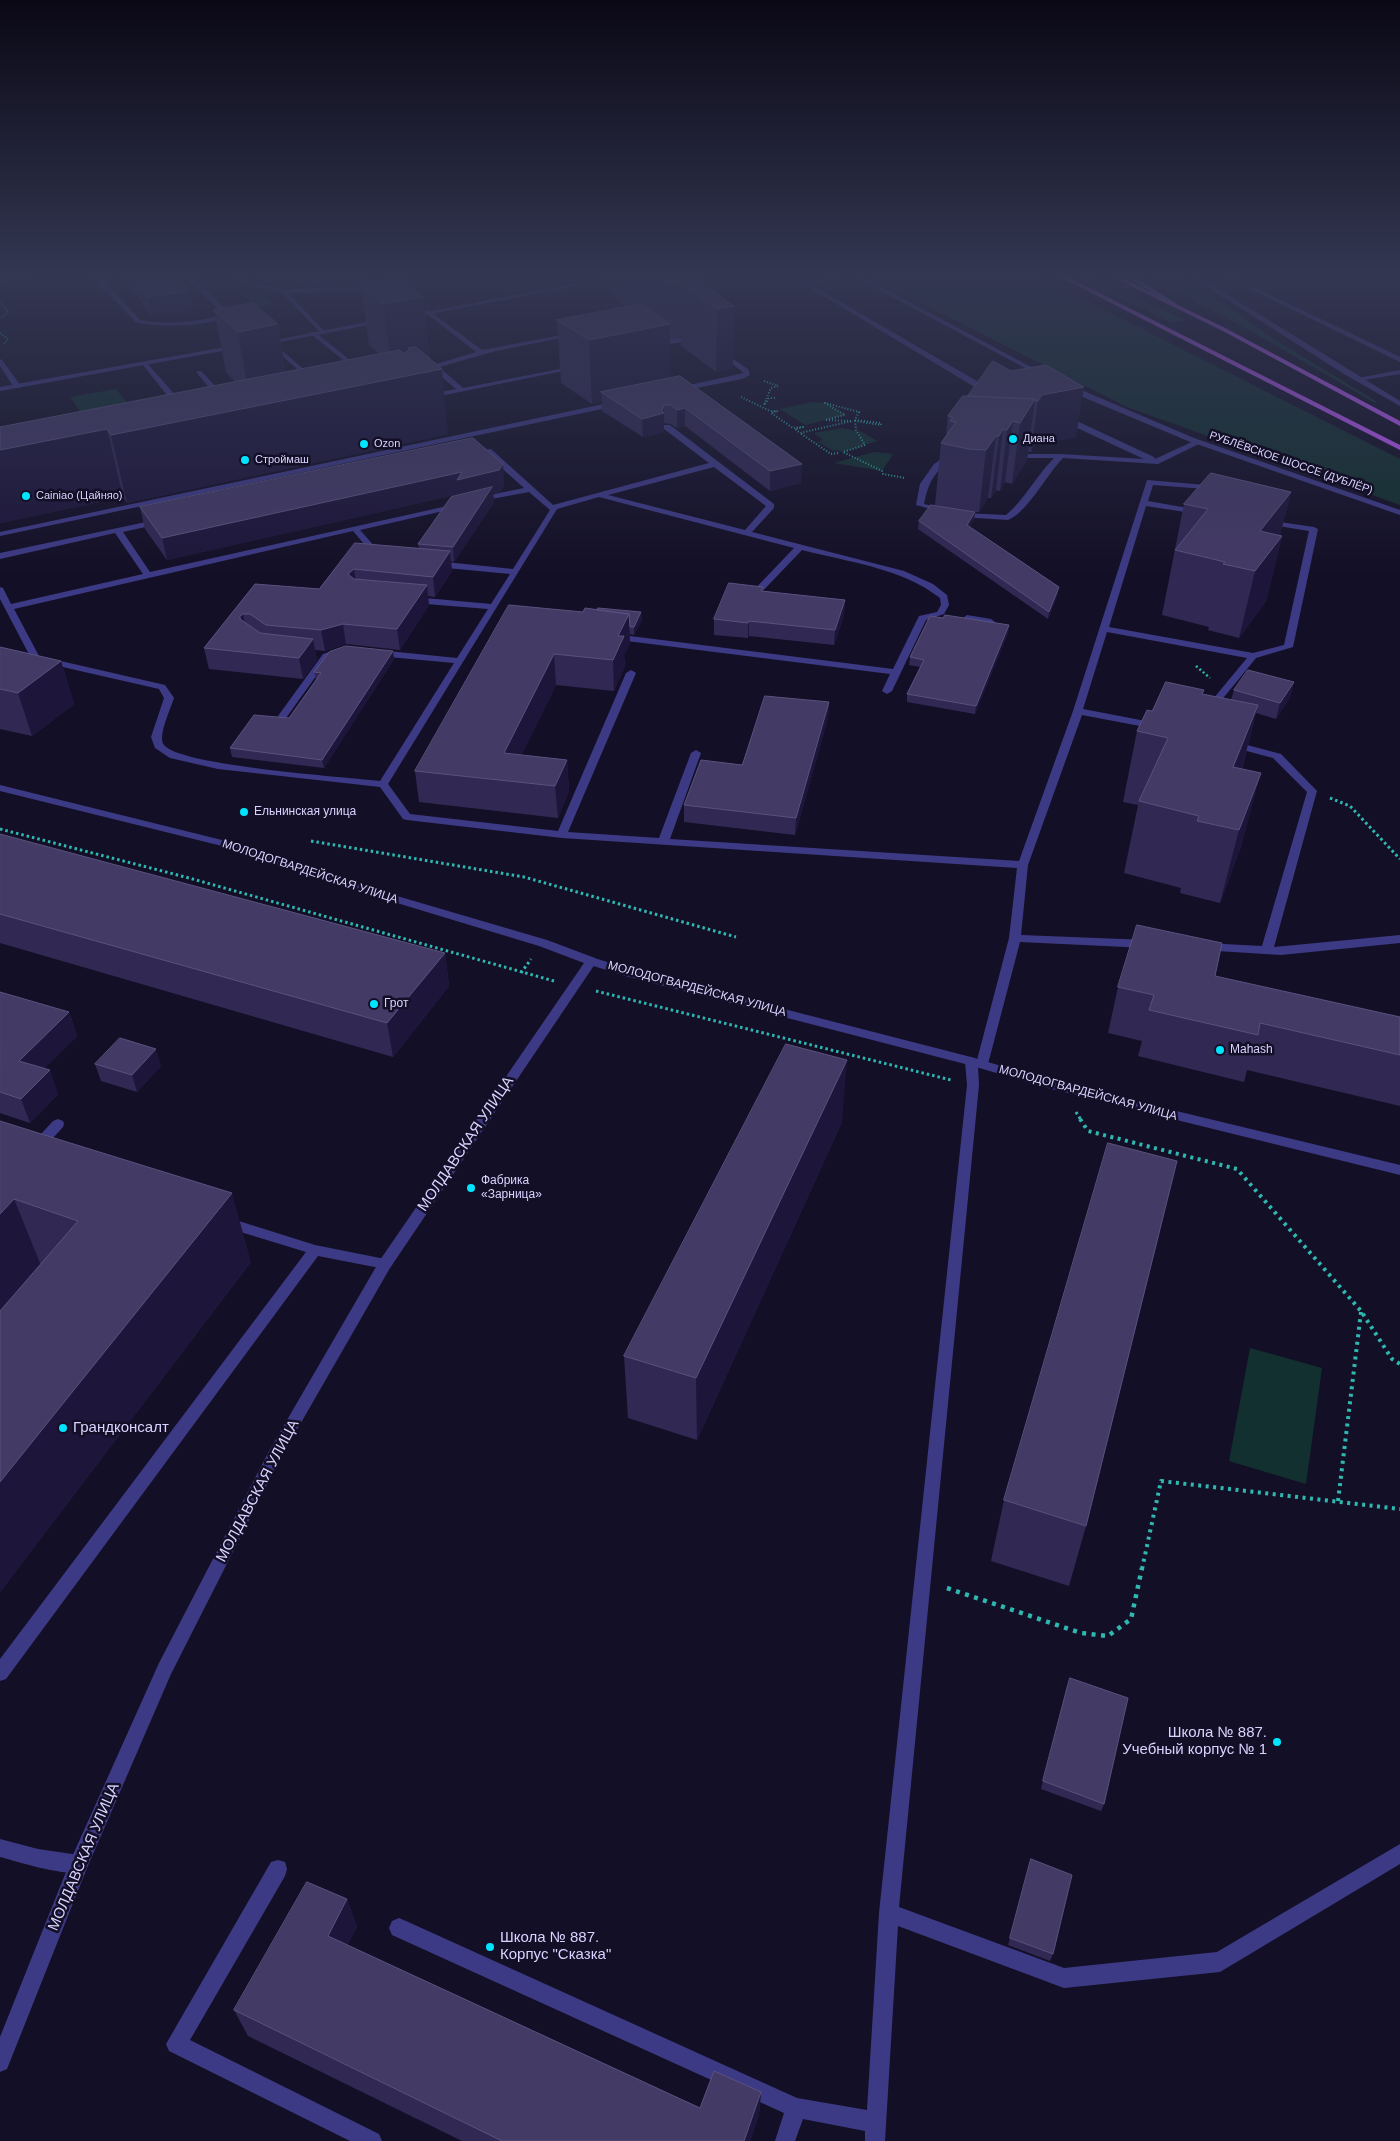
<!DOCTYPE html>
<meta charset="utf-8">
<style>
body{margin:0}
canvas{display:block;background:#130f26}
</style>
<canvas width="1400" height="2141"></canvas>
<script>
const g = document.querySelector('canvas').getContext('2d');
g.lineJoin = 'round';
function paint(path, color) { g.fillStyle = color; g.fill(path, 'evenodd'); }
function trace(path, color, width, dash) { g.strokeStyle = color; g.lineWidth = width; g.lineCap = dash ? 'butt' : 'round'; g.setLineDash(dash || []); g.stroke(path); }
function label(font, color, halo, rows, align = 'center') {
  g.font = font + ' Arial,sans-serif'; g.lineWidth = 5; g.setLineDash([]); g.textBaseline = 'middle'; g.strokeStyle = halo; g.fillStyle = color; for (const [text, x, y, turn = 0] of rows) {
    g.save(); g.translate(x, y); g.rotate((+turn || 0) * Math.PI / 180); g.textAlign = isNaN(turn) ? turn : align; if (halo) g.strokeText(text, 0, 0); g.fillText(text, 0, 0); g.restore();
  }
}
paint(new Path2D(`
 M863,274h170l367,185v46l-273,-98z
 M1070,274h18l97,46 -13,3z
 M1141,274h32l6,3 51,31 39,28 110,67 -6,-1 -122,-71z
 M260,291l14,13 -18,3 -13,-13z
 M116,389l23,29 -48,9 -21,-30z
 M812,402l13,1 20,12 -40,10 -25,-16z
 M842,428l20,4 15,9 -34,11 -6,-2 -4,1 -15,-9 5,-2 -9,-7z
 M874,452l19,2 -11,17 -48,-8z
 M1250,1348l72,20 -16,116 -77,-23z`), '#12302f');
trace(new Path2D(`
 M0,301l8,11 -8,7
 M0,333l8,6 -4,5
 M764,381l14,5 -7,2 -7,17 5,-7h6
 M741,397l29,14h8l-7,2 22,15 10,-1 -8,2 5,4
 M838,453l-7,1 -31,-21 52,-12 -27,-1 20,-5 -20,-12 34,9 -4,8 26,3v2l-26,-4 1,9 9,15 -22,7 39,19 1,3 22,4`), '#2fb8b0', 2, [1, 2]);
trace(new Path2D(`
 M1196,666l14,12`), '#2fb8b0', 2.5, [2, 2.5]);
trace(new Path2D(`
 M1330,798l20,8 50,53
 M0,829l189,49 365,103
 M311,841l213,36 212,60
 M521,973l10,-14
 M596,991l355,89
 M1076,1112l5,8`), '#2fb8b0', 3, [2.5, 3]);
trace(new Path2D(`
 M1080,1119l8,12 149,38 124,142 31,48 8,5
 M1338,1501l23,-189
 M1142,1569l19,-88 239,28`), '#2fb8b0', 4, [3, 4.5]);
trace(new Path2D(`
 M947,1588l134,45 27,3 23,-17 11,-51`), '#2fb8b0', 4.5, [4, 5.5]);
paint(new Path2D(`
 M40,274h15l-55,10v-4z
 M88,274h7l5,4 37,-4 -33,7 36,39c18,5 67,2 83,-6l-40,-40h7l40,40c-13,13 -76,14 -94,8z
 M223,274h9l22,9 29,6 88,-3 36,-6 3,2 -39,8 -83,3 36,38 1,1 -3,2 -41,-42 -31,-7z
 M426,274h7l3,3 -5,1z
 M599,274h7l7,5 -5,1z
 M844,274h11l-42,12 181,105v4h-6l-183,-110z
 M1219,274h8l173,83v5z
 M428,310l54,40 91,-17 3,2 -80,16 -57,16 24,21 112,-22 3,2 -153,31v-4l31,-6 -24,-20 -10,3 -3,-2 1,-1 56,-17 -50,-39 -1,-1z
 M311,332h4l46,37v2h-4l-46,-37z
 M697,337l2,1v2l-30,4 -19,-4c2,-1 39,-2 47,-3z
 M268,342h4l42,36v2h-4l-42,-36z
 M720,350l28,19 2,6 -8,4 -66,13v-4l68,-15 -26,-20 -1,-1z
 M0,359l2,1 19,26 -1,2 -7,-2 -13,-20z
 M143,363h4l37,42v4h-6l-35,-44z
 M197,371h4l24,25v4h-6l-22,-27z
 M618,401l4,2 -1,2 -621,131v-4z
 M1060,416h6l88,41 1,2 41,-19 7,2 -45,22 -95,-6c-16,16 -36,55 -55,62l-47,-3 -45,-12 4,-21 14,-20 18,-12 4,2 -1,2c-19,15 -26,23 -31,48l37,9 45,2c19,-16 30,-39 48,-57h-43l-4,-2 1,-2h53l83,5 -84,-39z
 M664,425h6l104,79v4l-22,24 152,39 29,13 14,11 2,10 -5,9 -18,6 -34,71 -5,3 -5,-3 8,-17 -279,-35v-4l3,-1 279,35 26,-53 18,-4 4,-7 -1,-7c-38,-30 -92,-36 -138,-48l-45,47h-6v-4l43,-45 -195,-51 -42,12 -169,275 22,30 148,17 68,-158 5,-3 5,3 -68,159 91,6 32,-85 5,-3 5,3 -31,86 349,22 54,-150 74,-231 59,5 4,2 -4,2 -53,-4 -5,16 51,9 4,2 -4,2 -53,-8 -37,121 144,26 31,-8 25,-114 -43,-7 -4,-2 4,-2 48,7 4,2 -25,118 -37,11 -45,55h-6l-2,-2 44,-53 -140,-26 -24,77 73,14 5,3 -5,3 -74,-14 -54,150 -7,70 126,5 6,4 -6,4 -127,-6 -32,122 -2,3h-8l1,18 -80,822 165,61 153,-16 183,-108v20l-180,108 -156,16 -166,-62 -13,215h-20v-10l-62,-12 -8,22h-20l9,-28 -392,-178 -3,-7 3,-7 7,-3 7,3 391,177 70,12 12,-197 88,-828 -2,-24 6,-4 6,3 32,-122 8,-70 -455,-30 -155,-18 -4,-1 -23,-32 -162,-18 -48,-11 -15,-10 -4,-11 13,-39 -5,-9 -127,-29 -32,-61v-12l3,1 8,16 132,-30 -28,-41 -115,26v-6l160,-34h3v4l-40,9 27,40 311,-69v4l-101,23 24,27 -4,3 -3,-1 -24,-28 -339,78 25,47 126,29 9,13c-3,10 -17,39 -10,47 17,21 181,32 216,36l74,-118 -76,-7 -5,-3 5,-3 79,8 31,-49 -74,-6 -4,-3 4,-3 77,7 19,-30 -74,-7 -4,-3 4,-3 77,8 37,-59 -21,-18 -54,10v-4l49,-10 -38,-34 -14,2 -4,-2 1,-2 22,-3 62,56 156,-42 -45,-34zM714,467l52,39 -21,24 -137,-35z
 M967,615l24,4 4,3 -4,3 -27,-5 -1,-2z
 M341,648l5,3 -2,2 -15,5 -43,60h-6l-2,-2 45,-62z
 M1232,741l49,13 36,37 -43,156 126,-12v8l-119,12 -80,-5 -2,-3 2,-3 4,-1 57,3 45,-154 -34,-34 -45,-12v-4z
 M58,1119l5,2 1,3 -1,3 -22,24h-10l-2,-3 2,-3 22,-24z
 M226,1217l89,28 75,15 2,4 -2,4 -5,1 -67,-13 -312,423 -6,2v-22l306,-407 -85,-26 -2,-4 2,-4z
 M0,1839l38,10 41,6 7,2 2,7 -2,7c-18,7 -67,-9 -86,-14z
 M278,1860l7,2 2,7 -2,7 -95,164 189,94 3,7h-32l-181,-90 -3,-7 105,-182z`), '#3d3a85');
paint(new Path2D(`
 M625,274h13l-229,44 -3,-2z
 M849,274h8l191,102 -6,1z
 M382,319l2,1v2l-120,23 -3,-2z
 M237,345l2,1v2l-239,43v-4z
 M1400,370v4l-43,7 -4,-2z
 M1066,386h6l122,52 206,72v5l-212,-74 -122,-51z
 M591,957l45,14 335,86 81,24 348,84v10l-349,-86 -82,-24 -340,-88 -42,-13 -2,-3z`), '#3d3a85');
paint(new Path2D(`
 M1187,274h7l206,127v5l-56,-32z
 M0,785l226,56 113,38 208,61 48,18 2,3 -207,307 -111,193 -108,213 -84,194 -80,201 -7,3v-35l72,-180 87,-194 110,-212 111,-191 204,-297 -45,-17 -208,-63 -113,-38 -218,-54z`), '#3d3a85');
paint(new Path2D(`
 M1123,274h7l47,30 -5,1z`), '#6f6bff');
paint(new Path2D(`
 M1054,274h8l338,171v5z
 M1106,274h8l111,54 175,93v5l-179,-96z`), '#c25bff');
paint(new Path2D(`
 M124,274h52l13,17 4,18 -41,7 -26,-34z
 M250,274h114l2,9 57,14 7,61 18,76 -321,69 -4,-6 -123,26v-96l235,-45 -9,-10 -12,-62 64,14 7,48 94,-18 -10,-9 -8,-61 -51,2 -28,-2 -27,-6z
 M614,274h85l5,11 30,21 -1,62 -17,4 -35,-26v-8h-11v40l131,105 -31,8 -85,-65 -8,2 -6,-4 -7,-1v9l-21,5 -41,-26v-10l-10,3 -31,-21 -4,-63 69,-13 -11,-8z
 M1011,371l65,66 -41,8 -4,7h-3l-1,8 -15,24 -7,-2 -5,9 -4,-1 -5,8h-3l-9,14h-9h5l-1,8 -5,7 89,67 -10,25 -130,-90 1,-8 25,-14 -9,-2 6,-62 5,-7 2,-20 20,-20z
 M504,485l-4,7 -7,1 1,9 -40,60 -3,-1 1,10 -17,26 -7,-1 1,9 -29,45 -54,-6 -21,7 -10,-1 2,10 -14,19 -94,-10 -5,-21 51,-64 64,5 36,-46 64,5 -1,-4 41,-50 -292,66 -22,-31 -5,-22z
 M1291,492l-11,43 2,1 -16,65 -27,37 -31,-8 1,-3 -47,-12 22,-111z
 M763,587v4l82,9 -1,15 -10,30 -85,-9 -1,2 -34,-3v-16z
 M597,610l44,2 1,8 -8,15 -4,-1v10l-6,11 1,11 -11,25 -58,-6 -35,70 46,5 2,31 -11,27 -139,-16 -4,-31 168,-159z
 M943,618l66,7 -1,8 -33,81 -68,-12v-8l13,-27 -11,-2 1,-8z
 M0,647l61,14 13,43 -42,32 -32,-7z
 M394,659l-70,109 -92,-11 -2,-9 59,-30 27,-38 -2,-8z
 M1294,682l-4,15 -14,22 -20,-6 -14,56v75l-22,59 -40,-10 1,-5 -57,-15 14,-68 -15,-3 14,-71 15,-20 51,-17 28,6 3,-10z
 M829,702l-1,16 -33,117 -111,-13v-17z
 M0,834l445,119 4,33 -56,71 -393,-114z
 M1215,976l185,41v89l-153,-36 -3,12 -106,-26 4,-15 -34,-8 10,-46z
 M0,992l69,20 8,24 -33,32 14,26 -28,29 -30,-10z
 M95,1064l66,2 -24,26 -36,-11z
 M0,1121l251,141 -251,330z
 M842,1122l-145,318 -69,-22 -4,-62z
 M1004,1500l82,26 -17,60 -78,-25z
 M1067,1686l37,118 -3,7 -60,-22z
 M1031,1859l22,95 -3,7 -42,-16z
 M347,1899l10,28 -10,18 353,163 61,-16 -2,23 -9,26h-288l-214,-105 -14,-26z`), '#312854');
paint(new Path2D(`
 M704,277v23l-22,-14v-3z
 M189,291l4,18 -41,7 -4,-19z
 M423,297l7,61 -39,8 -8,-62z
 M734,306l-1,62 -17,4 1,-63z
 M278,324l10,64 -39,8 -11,-64z
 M670,324v63l-69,5 1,9 -10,3 -3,-64z
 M442,369l6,65 -321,69 -16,-68z
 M1084,387l-8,50 -41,8 -4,7 7,-51 4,-6z
 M1035,399l-8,61 -15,24 8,-61z
 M664,405v27l-21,5 -1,-18 20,-8z
 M685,408v18l-8,2v-18z
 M1013,421l-8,61 -5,9 7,-61z
 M107,429l16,68 -123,26v-73z
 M1003,429l-7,61 -5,8 8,-62z
 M996,436l-8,62 -9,14 7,-62z
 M503,464l1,21 -4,7 -7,1 1,9 -40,60 -1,-15 6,-46v-7l-292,66 -5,-22 300,-66z
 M802,464l-1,19 -31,8v-20z
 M1291,492l-12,47 3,-3 -16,65 -27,37 16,-67 5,-40z
 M975,512l-1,8 -8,12 1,-7z
 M450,551l2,20 -17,26 -2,-20z
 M354,569l3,20 -9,-15z
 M427,585l2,20 -29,45 -3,-21z
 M1059,587l-1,7 -10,25 1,-7z
 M845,600l-1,15 -10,30 1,-15z
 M641,612l1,8 -8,15v-8z
 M243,614l4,20 -3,3 -4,-21z
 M629,614l1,30 -6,11 1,11 -11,25 -1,-31 5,-24z
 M749,621v15l-1,2v-15z
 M343,624l3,20 -21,7 -4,-21z
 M1009,625l-1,8 -33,81 1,-8z
 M313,639l4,21 -14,19 -4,-21z
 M393,651l1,8 -70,109 -2,-8z
 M554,654l2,31 -47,96 -5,-28z
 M61,661l13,43 -42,32 -14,-43z
 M1294,682l-4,15 -14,22 4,-16z
 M829,702l-1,16 -33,117 1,-17z
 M1258,705l-18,70 -7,-8z
 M567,760l2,31 -11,27 -3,-32z
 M1261,773l-19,71 -22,59 19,-73z
 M445,953l4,33 -56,71 -6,-34z
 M69,1012l8,24 -49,49 -9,-24z
 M156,1049l5,17 -24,26 -5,-17z
 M847,1060l-5,62 -145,318 -1,-62z
 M50,1070l8,24 -28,29 -9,-24z
 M232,1193l19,69 -251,330v-110z
 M14,1199l28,69 -42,47v-101z
 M347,1899l10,28 -19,36 -10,-27z
 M761,2092l-2,23 -9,26h-6z`), '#1d163a');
const building = new Path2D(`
 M130,274h46l13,17 -41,6z
 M656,274h43l5,3 -3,2 -19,4h-13z
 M400,277l23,20 -40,7 -22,-20z
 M700,282l34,24 -17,3 -36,-24z
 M253,303l25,21 -40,8 -24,-22z
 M641,304l29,20 -81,16 -32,-20z
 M416,347l26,22 -331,66 -4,-6 -107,21v-23l399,-77 5,3 4,-2 1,-3z
 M993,361l18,10 35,-6 38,22 -42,8 -4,6h-3v-2l-67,-3z
 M680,376l122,88 -32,7 -85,-63 -8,2 -6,-5h-7l-2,6 2,2 -22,6 -41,-27z
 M963,396l72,3 -15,24 -7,-2 -6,9 -4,-1 -4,7h-3l-10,14 -18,-1 -27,-6 15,-21 -6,-1 3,-4 -5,-1z
 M473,438l30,26 -4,6 -42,10 5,-8 -300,66 -22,-31z
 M1211,473l80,19 -31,39 22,5 -27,35 -32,-7 2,-2 -50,-12 33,-41 -24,-5z
 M492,487l-39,60 -35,-3 33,-47z
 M931,505l44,7 -8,13 92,62 -10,25 -130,-91z
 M355,543l95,8 -17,26 -79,-8 -6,5 6,5 73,6 -30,44 -54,-5 -22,6 -55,-5 -16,-11h-7l-3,2v3l20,14 53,6 -14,19 -95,-10 51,-64 64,5z
 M729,583l34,4 -2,4 84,9 -10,30 -86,-9 -1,2 -34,-4z
 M509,605l74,7 2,-4 44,6 -11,22h6l-11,24 -59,-6 -50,99 63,7 -12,26 -140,-15z
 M598,608l43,4 -7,15h-4l-1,-13 -32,-4z
 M945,615l64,10 -33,81 -69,-12 17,-34 -14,-3 20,-41 13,2z
 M346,646l47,5 -71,109 -92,-12 24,-33 35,3 32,-45 -7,-1 15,-20z
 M0,647l61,14 -43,32 -18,-4z
 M1248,670l46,12 -14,21 -46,-13z
 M1166,682l38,8 -2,4 56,11 -25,62 28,6 -22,57 -42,-9 2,-5 -60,-15 29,-63 -31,-7 10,-21 5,1z
 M765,696l64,6 -33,116 -112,-13 17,-45 41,5z
 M0,834l445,119 -58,70 -387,-109z
 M1137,925l85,18 -7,33 185,41v38l-140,-32 -2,12 -109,-25 5,-15 -36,-8z
 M0,992l69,20 -50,49 31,9 -29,29 -21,-7z
 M120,1038l36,11 -24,26 -37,-11z
 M786,1044l61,16 -151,318 -72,-22z
 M0,1121l67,21 165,51 -232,289v-171l78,-90 -64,-22 -14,15z
 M1108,1143l69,18 -91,365 -82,-26z
 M1070,1678l58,20 -24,106 -61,-23z
 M1031,1859l41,16 -19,79 -43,-16z
 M307,1882l40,17 -19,37 372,172 14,-37 47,21 -17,49h-242l-268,-131z`);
paint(building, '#433a66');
trace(building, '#5a527e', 1);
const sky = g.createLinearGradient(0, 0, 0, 574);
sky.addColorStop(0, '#0a0815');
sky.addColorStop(0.48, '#333752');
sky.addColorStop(1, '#33375200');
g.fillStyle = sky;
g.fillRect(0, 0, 1400, 574);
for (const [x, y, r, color] of [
 [1013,439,5,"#00e5ff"],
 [364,444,5,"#00e5ff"],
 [245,460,5,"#00e5ff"],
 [26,496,5,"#00e5ff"],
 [244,812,5,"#00e5ff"],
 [374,1004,5,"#00e5ff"],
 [1220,1050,5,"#00e5ff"],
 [471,1188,5,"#00e5ff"],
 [63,1428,5,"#00e5ff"],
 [1277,1742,5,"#00e5ff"],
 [490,1947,5,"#00e5ff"]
]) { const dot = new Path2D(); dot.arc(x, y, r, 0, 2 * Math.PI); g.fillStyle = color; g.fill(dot); trace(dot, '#130f26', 2); }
label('11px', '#d9d4ff', '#130f26', [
 ["Диана",1023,439],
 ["Ozon",374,444],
 ["Строймаш",255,460],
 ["Cainiao (Цайняо)",36,496]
], 'left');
label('11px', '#d9d4ff', '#130f26', [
 ["РУБЛЁВСКОЕ ШОССЕ (ДУБЛЁР)",1291,463,19]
]);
label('12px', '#d9d4ff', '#130f26', [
 ["Ельнинская улица",254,812],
 ["Грот",384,1004],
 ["Mahash",1230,1050],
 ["Фабрика",481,1181],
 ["«Зарница»",481,1195]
], 'left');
label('12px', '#d9d4ff', '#130f26', [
 ["МОЛОДОГВАРДЕЙСКАЯ УЛИЦА",310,872,18],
 ["МОЛОДОГВАРДЕЙСКАЯ УЛИЦА",697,989,15],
 ["МОЛОДОГВАРДЕЙСКАЯ УЛИЦА",1088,1093,15]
]);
label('15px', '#d9d4ff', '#130f26', [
 ["МОЛДАВСКАЯ УЛИЦА",466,1144,-56],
 ["МОЛДАВСКАЯ УЛИЦА",258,1491,-62],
 ["МОЛДАВСКАЯ УЛИЦА",84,1857,-67]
]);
label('15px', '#d9d4ff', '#130f26', [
 ["Грандконсалт",73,1428],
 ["Школа № 887.",1267,1733,"right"],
 ["Учебный корпус № 1",1267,1750,"right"],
 ["Школа № 887.",500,1938],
 ["Корпус \"Сказка\"",500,1955]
], 'left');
</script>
